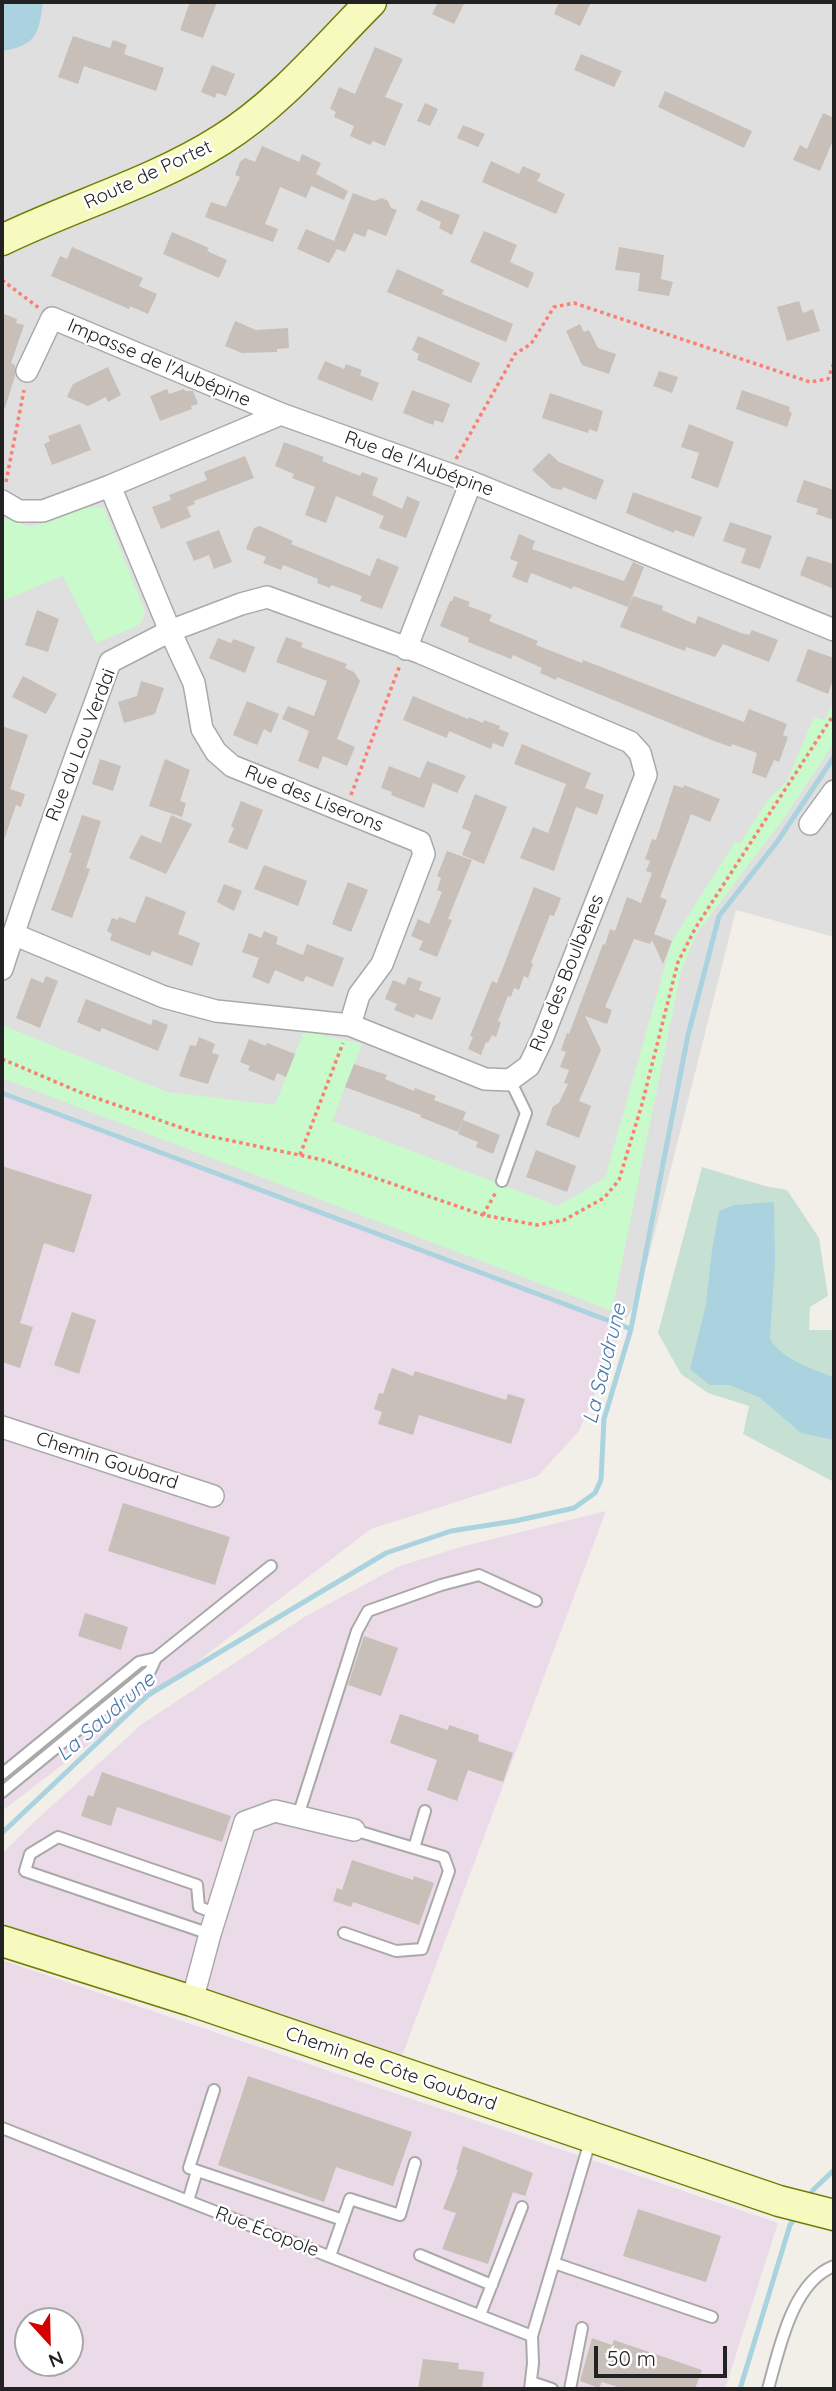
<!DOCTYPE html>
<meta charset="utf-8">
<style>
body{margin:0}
#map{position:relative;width:836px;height:2391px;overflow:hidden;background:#f2efe9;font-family:Quicksand,sans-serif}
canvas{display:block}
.frame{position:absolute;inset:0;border:4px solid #222;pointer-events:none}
.north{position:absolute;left:14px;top:2307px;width:70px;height:70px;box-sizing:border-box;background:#fff;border:2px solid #a7a7a7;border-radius:50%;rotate:158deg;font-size:19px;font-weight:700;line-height:28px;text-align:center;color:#222}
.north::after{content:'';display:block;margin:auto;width:24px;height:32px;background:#d40000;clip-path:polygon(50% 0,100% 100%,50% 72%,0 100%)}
.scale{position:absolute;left:594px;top:2346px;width:133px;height:32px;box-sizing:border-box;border:4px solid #222;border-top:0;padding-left:9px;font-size:21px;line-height:24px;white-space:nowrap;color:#222;-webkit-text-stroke:5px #fff;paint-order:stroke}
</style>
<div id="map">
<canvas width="836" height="2391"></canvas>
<div class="frame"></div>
<div class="north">N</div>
<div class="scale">50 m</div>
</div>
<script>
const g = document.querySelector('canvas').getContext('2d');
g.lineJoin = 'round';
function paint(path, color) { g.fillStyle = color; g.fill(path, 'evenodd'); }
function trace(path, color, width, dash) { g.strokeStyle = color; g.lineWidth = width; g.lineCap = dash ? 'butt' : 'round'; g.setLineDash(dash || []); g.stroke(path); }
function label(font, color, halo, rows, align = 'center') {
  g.font = font + ' Quicksand,sans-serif'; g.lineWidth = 5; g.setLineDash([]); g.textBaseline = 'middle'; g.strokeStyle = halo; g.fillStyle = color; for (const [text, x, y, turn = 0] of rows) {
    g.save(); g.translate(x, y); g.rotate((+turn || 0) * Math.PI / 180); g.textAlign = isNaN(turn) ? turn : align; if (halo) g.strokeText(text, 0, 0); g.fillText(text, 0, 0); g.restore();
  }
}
paint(new Path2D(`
 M2,2h832v935l-98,-27 -98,389 -16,26 -620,-235z`), '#e0dfdf');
paint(new Path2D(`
 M2,1090l620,235 -9,27 -34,79 -41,45 -167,53 -369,282z
 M606,1511l-204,545 -400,-131v-71l31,-31 109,-99 164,-108 91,-49 63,-20z
 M2,1960l776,263 -53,166h-723zM28,2321h42v42h-42z`), '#ebdbe8');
paint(new Path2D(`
 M702,1167l63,19 22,4 32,48 9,58 -18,11 -1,23h25v152l-91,-48 6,-28 -41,-13 -27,-19 -23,-41z`), '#c6e0d4');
paint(new Path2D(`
 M89,507l15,1 41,104 -5,13 -44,18 -33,-67 -61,25v-81l5,-1 24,8z
 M834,700v43l-49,74 -88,116 -16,38 -69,340 -610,-233v-53l165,67 108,13 29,-74 58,13 -30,77 226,85 47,-28 67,-237 63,-99 5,1 28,-43 19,-19 27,-64 11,3z`), '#c8facc');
paint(new Path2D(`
 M2,2h41c-4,32 -7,44 -41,49z
 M771,1202l3,1 1,59 -5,76c6,18 47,34 64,39v63l-33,-7 -42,-36 -30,-12h-19l-20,-16 16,-65 6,-54 7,-39 15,-6z`), '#aad3df');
trace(new Path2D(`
 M2,1093l629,236
 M2,1833l146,-138 238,-142 65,-22 64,-10 59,-13 21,-15 6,-13 3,-61 27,-90 57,-294 31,-119 58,-74 57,-85
 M808,2198l5,-8 21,-20
 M740,2389l50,-164 7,-10`), '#aad3df', 5);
paint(new Path2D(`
 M190,2h27l-14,36 -23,-8z
 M438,2h27l-11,22 -22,-10z
 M559,2h32l-11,24 -26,-12z
 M73,36l37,12 3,-8 14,5 -3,9 40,14 -8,23 -72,-25 -6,18 -20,-7z
 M375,47l28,12 -18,38 18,7 -18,42 -12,-5 -3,4 -20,-9 4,-10 -20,-9 2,-5 -6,-3 9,-22 16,7z
 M581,54l41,17 -8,16 -40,-17z
 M212,65l23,9 -9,22 -9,-3 -2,5 -14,-6z
 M665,91l87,40 -8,17 -86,-41z
 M425,103l13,6 -8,17 -13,-5z
 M823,113l11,5v20l-14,33 -27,-11 7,-15 7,4z
 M463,125l22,9 -7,13 -21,-9z
 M262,146l37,16 3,-8 19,9 -5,11 32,17 -4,9 -33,-14 -5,12 -26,-11 -15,37 13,5 -5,13 -68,-25 6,-15 15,5 14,-30 -5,-2 5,-13 5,-4 10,4z
 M491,161l28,13 4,-8 18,8 -4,7 28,13 -9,20 -74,-32z
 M353,193l21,8 8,-3 6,3 3,7 6,2 -11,26 -18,-7 -3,8 -11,-4 -9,19 -8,-3 -8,14 -32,-14 9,-20 28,12z
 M421,200l39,15 -8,20 -13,-7 2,-6 -25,-12z
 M484,231l33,14 -7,17 24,11 -6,15 -58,-26z
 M172,232l37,16 -2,3 20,9 -8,18 -56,-24z
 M72,247l71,31 -4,8 18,8 -9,20 -18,-8 -1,3 -78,-33 9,-20 7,3z
 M619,247l45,8 -3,24 12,3 -4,14 -31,-5 2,-18 -25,-3z
 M397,269l47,21 -2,4 71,30 -7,18 -119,-50z
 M799,301l4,12 10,-4 7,22 -33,10 -10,-34z
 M2,313l15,6 -1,4 8,2 -13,38 4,2v11l-10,32 -3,-1z
 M235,321l21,9 32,-2 1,20 -12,1v3l-35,1 -17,-7z
 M580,324l4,8 5,-2 9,18 18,6 -7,20 -27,-9 -16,-34z
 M418,336l62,27 -9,20 -54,-23 2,-6 -7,-4z
 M325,361l19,8 2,-5 16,6 -2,5 19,8 -7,18 -55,-22z
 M108,367l13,28 -13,7 -2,-5 -18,9 -21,-9 6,-13z
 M659,371l19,6 -6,16 -19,-7z
 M167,389l2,5 15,-5 1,2h8l5,13 -7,2 1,3 -32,12 -10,-25z
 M412,390l38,14 -7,19 -8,-3 -2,5 -30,-12z
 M742,390l48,17 -1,4 3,2 -5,14 -51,-18z
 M550,393l53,18 -6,21 -8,-3 -1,4 -46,-15z
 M80,424l11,26 -39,15 -8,-21 6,-3 -2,-5z
 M689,424l45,18 -16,46 -27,-10 8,-25 -18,-6z
 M284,442l40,15 -2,4 38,15 2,-4 16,6 -6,17 30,14 5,-13 13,6 -14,36 -27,-10 5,-12 -48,-20 -10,27 -21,-8 10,-28 -23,-9 2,-4 -19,-8z
 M549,453l10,9 45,18 -8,20 -33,-13 -1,3 -10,-2 -20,-18z
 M245,456l9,22 -60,23 1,3 -8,3 4,10 -30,12 -9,-22 19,-7 -2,-5 38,-15 -3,-8z
 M804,480l30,10v30l-18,-6 2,-5 -22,-7z
 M633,492l69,25 -8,20 -19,-7 -1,3 -48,-20z
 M730,522l42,14 -12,33 -19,-6 5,-14 -23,-8z
 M260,526l33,15 -2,3 79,32 7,-18 22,9 -17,42 -22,-8 2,-5 -31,-11 -1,3 -13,-5 1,-4 -35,-14 -2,5 -18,-7 3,-6 -20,-8 8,-21z
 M219,530l13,32 -18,7 -5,-14 -15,6 -8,-19z
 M519,534l16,7 -3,8 92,32 9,-19 11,5 -16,40 -55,-21 -1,3 -41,-16 -4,10 -15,-6 6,-15 -8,-3z
 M807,556l27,8v25l-34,-14z
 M454,596l16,6 -2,4 24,9 -3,6 49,20 -2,4 46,18 1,-3 161,62 5,-13 38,15 -4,11 5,2 -9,25 -5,-2 -8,18 -14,-5 5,-20 -25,-9 -1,3 -17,-6 -157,-64 -1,3 -16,-7 2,-5 -29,-13 -2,4 -43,-17 1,-4 -29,-12 10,-25h2z
 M633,596l30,10 -1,4 33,14 3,-8 43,17 8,2 3,-5 26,10 -9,22 -46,-18 -8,13 -29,-10 -1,4 -65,-24z
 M37,610l22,9 -11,33 -23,-7z
 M286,637l17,6 -2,4 46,17 -2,4 9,4 6,9 -23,58 18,8 -8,19 -24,-10 -5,13 -20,-8 11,-30 -27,-12 6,-13 26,10 13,-35 -51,-19z
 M218,638l13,5 3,-4 21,8 -10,26 -36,-15z
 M808,649l26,9v19l-6,17 -32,-13z
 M23,676l34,18 -11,20 -34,-17z
 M141,681l23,7 -9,26 -31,9 -6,-21 19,-6z
 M413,696l55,23 1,-2 14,6 1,-3 16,6 -1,3 10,4 -6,14 -10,-4 -2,6 -42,-18 -2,7 -44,-18z
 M247,701l32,13 -8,19 -7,-4 -7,16 -24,-10z
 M2,726l26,9 -18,54 15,5 -4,13 -5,-2 -12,35h-2z
 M522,744l69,29 -6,15 19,7 -7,20 -21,-8 -22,64 -34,-13 13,-31 15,6 18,-49 -52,-20z
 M100,759l21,7 -8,25 -21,-7z
 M165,759l25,11 -10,31 6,2 -4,14 -33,-11z
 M427,761l39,15 -9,17 -24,-10 -9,25 -33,-13 1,-3 -11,-4 8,-22 31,12z
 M674,785l9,3 1,-3 36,14 -10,23 -19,-8 -31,83 7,3 -13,34 18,7 -9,23 -11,-24 -2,4 -16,-5 -29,68 7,3 -5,14 -22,-8 16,34 -22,51 12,5 -12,32 -33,-13 7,-19 6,-3 9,-19 -4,-1 5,-13 -9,-3 6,-15 -5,-2 6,-17 2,1 34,-90 2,1 5,-16 5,2 12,-34 14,6 11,-30 -6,-2 4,-10 -5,-2 7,-20 4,1z
 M475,794l32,13 -23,57 -22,-9 9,-23 -9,-4z
 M241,801l22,9 -16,40 -19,-8 6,-14 -3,-2z
 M82,815l19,6 -15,47 4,1 -18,49 -21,-8 21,-57 -3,-1z
 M171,815l21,9 -26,50 -37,-16 12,-23 20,8z
 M447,851l25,9 -24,59 4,1 -15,37 -18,-7 4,-9 -12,-5 7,-17 11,5 13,-32 -5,-2 4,-12 -4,-2z
 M264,865l43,16 -9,25 -44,-17z
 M348,882l20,8 -17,42 -19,-8z
 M224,884l18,7 -8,20 -17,-9z
 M534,887l27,11 -7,18 -4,-1 -19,48 2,1 -5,14 -4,-2 -5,14 -5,-2 -3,9 -3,-1 -10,25 3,1 -5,15 -4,-2 -4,8 -2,-1 -5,13 -13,-6 5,-12 -3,-1 22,-55 5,2z
 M146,896l40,16 -8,22 22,9 -8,23 -40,-15 -2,5 -40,-16 2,-6 -5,-3 5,-13 6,2 1,-3 16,6z
 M264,931l14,6 -2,7 27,11 4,-11 37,14 -11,29 -27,-11 -3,6 -28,-12 -6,14 -17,-7 7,-19 -17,-6 7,-19 12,5z
 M46,976l12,5 -18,47 -24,-10 15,-40 12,5z
 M408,977l14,5 -3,8 22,8 -9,22 -16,-6 -2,4 -20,-8 3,-6 -12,-5 8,-19 12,5z
 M86,999l65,26 2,-6 15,6 -10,26 -56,-23 -2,4 -23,-10z
 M199,1037l16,7 -3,9 7,2 -11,29 -29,-8 11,-31 6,1z
 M249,1039l17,7 1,-3 28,11 -9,23 -9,-4 -3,8 -26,-11 2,-4 -10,-4z
 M354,1064l33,11 -2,4 29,12 1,-3 21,8 -2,4 32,12 -8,20 -38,-15 1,-2 -76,-28z
 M463,1120l37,15 -7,19 -17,-7 2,-5 -20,-8z
 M536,1150l40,16 -9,26 -41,-15z
 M2,1166l90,29 -18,58 -30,-10 -24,80 13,4 -13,41 -18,-6z
 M72,1312l24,8 -17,54 -25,-9z
 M392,1368l21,8 2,-5 91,29 2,-6 17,5 -14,45 -92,-29 -6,20 -35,-11 4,-12 -8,-3 5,-16 4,1z
 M123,1503l107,34 -15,48 -107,-34z
 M85,1613l43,14 -7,23 -43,-14z
 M364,1636l34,12 -17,48 -33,-11z
 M400,1714l48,16 1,-5 30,10 -1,6 35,12 -10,29 -35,-12 -11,31 -30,-11 10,-30 -47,-17z
 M102,1772l129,44 -9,26 -105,-35 -6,19 -30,-10 7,-21 5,2z
 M352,1860l61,20 1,-4 20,7 -15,42 -66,-23 -2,5 -18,-6 4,-13 5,2z
 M248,2076l164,56 -19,54 -57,-19 -12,35 -106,-37z
 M463,2146l70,27 -8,23 -12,-4 -25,72 -46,-15 14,-36 -13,-4 15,-39h-2z
 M638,2209l83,27 -15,46 -83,-26z
 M592,2338l20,7 2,-5 88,30 -7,19h-71l-22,-7 -3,6 -19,-7z
 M423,2359l36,4 -1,6 26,3 -2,17h-64z`), '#c7bfb8');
const lane = new Path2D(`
 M502,1181l24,-68 -16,-33
 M2,1774l137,-112 17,-4 115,-92
 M2,1792l148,-121 6,-13
 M298,1816l59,-185 11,-20 73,-26 38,-10 57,26
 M414,1848l11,-37
 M344,1933l52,18 26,-2 27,-78 -5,-14 -90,-27
 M210,1934l-185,-63 5,-17 28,-17 139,48 2,22 18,7
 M214,2090l-25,78 154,52
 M2,2128l530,208
 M188,2201l9,-30
 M420,2255l72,30
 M330,2256l20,-57 50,16 15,-52
 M554,2263l158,54
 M480,2315l42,-108
 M531,2382l21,7
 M530,2389l3,-26 -1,-27 59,-198
 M570,2389l12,-61
 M768,2389c11,-39 24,-107 66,-123`);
const street = new Path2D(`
 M27,371l25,-53 229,96
 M110,486l60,145 24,52 8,46 14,23 16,14 188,76 4,12 -42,110 -23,31 -9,30
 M2,501l17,10h24l67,-25 171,-72 190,68 363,148
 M406,649l65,-167
 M810,824l24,-33
 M2,969c33,-103 71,-205 108,-307l60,-31 71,-27 26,-7 154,56 209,89 10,11 6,22 -104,264 -13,27 -19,14 -25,-1 -135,-54 -134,-14 -52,-14 -151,-63
 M2,1427l211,69
 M192,2001l18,-67 35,-112 30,-11 79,19`);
const secondary = new Path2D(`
 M2,240c72,-35 151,-57 219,-100 58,-36 103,-91 150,-138
 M2,1941l190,60 587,200 55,14`);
trace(lane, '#a9a9a9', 14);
trace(street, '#a9a9a9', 24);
trace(secondary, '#707d05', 33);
trace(new Path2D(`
 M2,280l37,28
 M456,459l59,-105 16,-10 23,-37 20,-4 236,79 18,-3 6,-16
 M6,482l18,-92
 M351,795l49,-130
 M2,1059l80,34 117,41 124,26 160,55 54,10 27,-5 40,-22 15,-18 23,-76 36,-142 18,-35 138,-213
 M300,1155l43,-112
 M483,1215l13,-23`), '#fa8072', 3.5, [3.5, 3.5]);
trace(lane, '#fff', 10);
trace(street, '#fff', 21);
trace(secondary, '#f7fabf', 30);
label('19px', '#222', '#fff', [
 ["Route de Portet",148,175,-25],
 ["Impasse de l'Aubépine",159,363,23],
 ["Rue de l'Aubépine",419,464,20],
 ["Rue du Lou Verdai",81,745,-69],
 ["Rue des Liserons",314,799,22],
 ["Rue des Boulbènes",567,973,-68],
 ["Chemin Goubard",107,1461,18],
 ["Chemin de Côte Goubard",391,2069,19],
 ["Rue Écopole",267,2232,21]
]);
label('italic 21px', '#4a7aab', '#fff', [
 ["La Saudrune",605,1364,-76],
 ["La Saudrune",106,1717,-41]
]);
</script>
